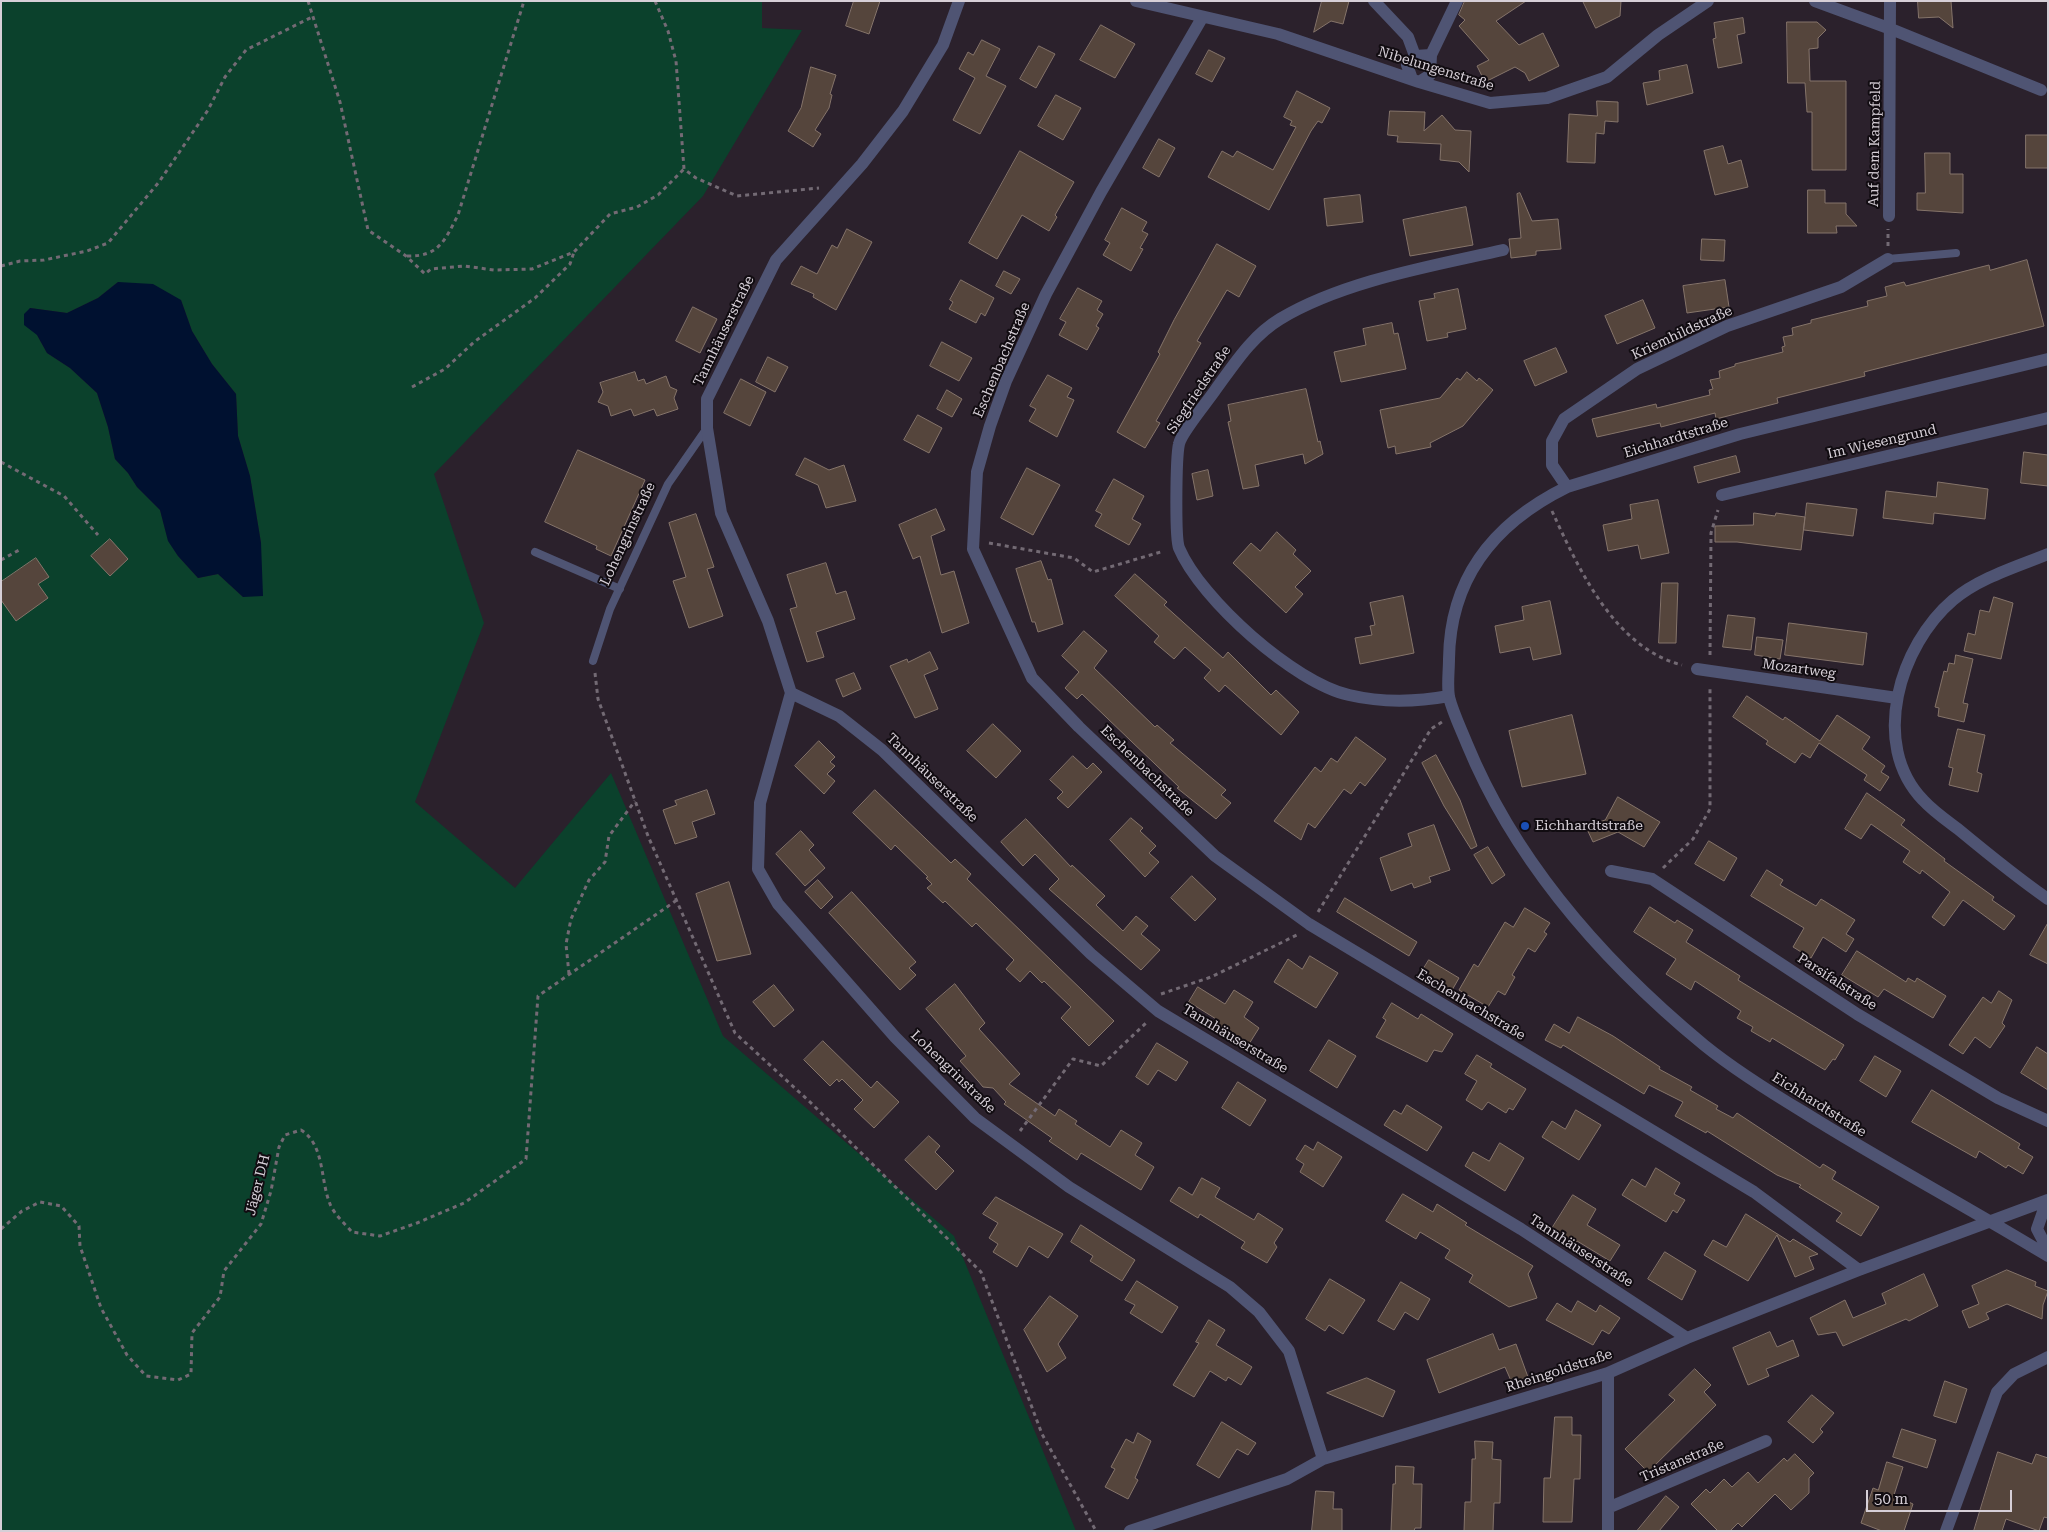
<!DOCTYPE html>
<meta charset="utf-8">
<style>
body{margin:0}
#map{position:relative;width:2049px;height:1532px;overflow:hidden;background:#2b212c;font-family:"Roboto Serif",serif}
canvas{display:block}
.frame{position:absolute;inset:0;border:2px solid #d6cfd7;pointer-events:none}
.scale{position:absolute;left:1866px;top:1490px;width:146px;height:22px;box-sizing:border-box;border:2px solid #d6cfd7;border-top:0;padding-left:6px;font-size:15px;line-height:18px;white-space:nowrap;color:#d6cfd7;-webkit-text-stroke:4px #110c11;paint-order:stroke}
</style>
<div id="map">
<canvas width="2049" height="1532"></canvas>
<div class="frame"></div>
<div class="scale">50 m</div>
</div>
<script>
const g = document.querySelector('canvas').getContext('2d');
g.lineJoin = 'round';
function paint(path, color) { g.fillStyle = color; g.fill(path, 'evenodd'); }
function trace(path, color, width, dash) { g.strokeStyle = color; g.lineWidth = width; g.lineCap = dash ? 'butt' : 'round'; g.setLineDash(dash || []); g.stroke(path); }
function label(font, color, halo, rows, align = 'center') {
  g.font = font + ' "Roboto Serif",serif'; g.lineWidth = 4; g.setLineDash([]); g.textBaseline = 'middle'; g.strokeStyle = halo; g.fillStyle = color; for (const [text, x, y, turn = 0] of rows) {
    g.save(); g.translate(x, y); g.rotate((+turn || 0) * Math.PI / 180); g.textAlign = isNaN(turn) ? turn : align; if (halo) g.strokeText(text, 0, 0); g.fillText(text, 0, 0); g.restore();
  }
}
paint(new Path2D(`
 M1,1h761v27l40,2 -99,166 -269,278 50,149 -69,179 100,86 96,-115 112,263 231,200 122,295h-1075zM118,282l63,18 11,31 20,33 24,30 2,42 12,40 11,67 -18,54 -25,-23 -20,4 -20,-22 -10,-16 -8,-30 -23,-23 -9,-14 -13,-14 -7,-32 -11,-34 -27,-25 -23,-15 -10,-18 -7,-27 37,5 31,-15z`), '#0b412c');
paint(new Path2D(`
 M118,282l35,2 28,16 11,31 20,33 24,30 2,42 12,40 11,67 2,53 -20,1 -25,-23 -20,4 -20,-22 -10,-15 -8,-31 -23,-23 -9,-14 -13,-14 -7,-32 -11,-34 -27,-25 -23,-15 -10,-18 -13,-10v-11l6,-6 37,5 31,-15z`), '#001130');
const building = new Path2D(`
 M854,1h26l-11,33 -23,-8z
 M1322,1h27l-6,23 -12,-3 -17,11z
 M1465,1h61l-30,20 23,24 24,-12 16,33 -30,15 -4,-8 -10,-6 -30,15 -8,-16 12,-6 -30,-34 6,-6 -6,-5z
 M1583,1h38l-1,15 -24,12z
 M1918,1h33l2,27 -14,-11 -20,1z
 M1743,18l2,15 -8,2 5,28 -24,5 -5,-29 3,-1 -2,-15z
 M1787,22h30l9,8 -8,8v10l-9,1 1,32h36v89h-34v-58h-5l-2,-29h-17z
 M1101,25l34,19 -20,34 -35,-18z
 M982,40l18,9 -14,27 20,10 -26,48 -27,-14 22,-42 -16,-9 9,-17 5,3z
 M1039,46l16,8 -19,34 -16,-9z
 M1209,50l16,8 -13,24 -16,-8z
 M1687,65l6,28 -46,12 -4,-22 17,-3 -1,-9z
 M811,67l25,8 -6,19 2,1 -3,13 -14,22 6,4 -8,13 -25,-16 13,-23z
 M1297,91l33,17 -8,15 -4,-2 -7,10 -42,79 -61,-33 14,-26 11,6 4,-6 36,19 23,-43 -6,-2 2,-4 -8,-4z
 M1056,95l25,13 -18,32 -25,-14z
 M1597,101l21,1v20l-13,-1 -1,13 -8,-1 -1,30 -28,-1 2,-48 28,2z
 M1390,111l35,1 -1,19 18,-16 13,15 16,1 -2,41 -10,-10 -19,-2 1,-16 -44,-2 1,-6 -10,-1z
 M2026,135h22v33h-22z
 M1159,139l16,9 -16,29 -16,-9z
 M1723,146l5,18 13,-4 7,27 -33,8 -11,-44z
 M1020,151l54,31 -19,33 2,2 -8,14 -27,-16 -25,44 -28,-16z
 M1925,153h25v21h13v39l-46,-3v-17h8z
 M1808,190h17v13h21v11l11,12h-21l1,7h-29z
 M1520,193l12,28 26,-2 3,30 -25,2v4l-25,3 -2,-19 12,-1 -4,-44z
 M1360,195l3,27 -36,4 -3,-27z
 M1466,207l7,38 -63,11 -7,-36z
 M1122,208l25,14 -5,9 6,3 -8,14 3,1 -12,22 -28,-16 7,-12 -5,-3z
 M847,229l25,13 -36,68 -23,-13 1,-3 -23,-10 10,-18 16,8 15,-29 5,3z
 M1702,239l23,1 -1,21 -23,-1z
 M1217,244l39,22 -17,31 -12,-7 -30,51 4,2 -45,78 4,2 -15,25 -28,-16 43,-78 -2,-2 16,-32z
 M2027,260l17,66 -180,46 1,4 -88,22 1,5 -62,16 -1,-6 -54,14 -1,-4 -63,14 -5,-18 64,-15 1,4 53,-13 -1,-5 4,-1 -3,-9 10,-2 -1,-7 16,-5v-2l48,-12 -1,-5 3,-1 -2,-9 10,-2 -1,-7 19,-5v-3l57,-14 -1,-5 20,-5 -2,-9 19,-5 2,4 83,-21 1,5z
 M1004,271l16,8 -9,15 -15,-8z
 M961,280l33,18 -9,18 -4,-3 -5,10 -27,-14 4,-7 -3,-2z
 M1725,280l4,27 -42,6 -4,-27z
 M1078,288l24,13 -5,9 6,4 -7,12 3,2 -12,22 -28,-15 7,-13 -6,-3z
 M1458,289l8,40 -19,4 1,4 -21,4 -8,-40 16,-3 -1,-4z
 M1643,300l12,28 -38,16 -12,-28z
 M693,307l24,12 -17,34 -24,-12z
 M1392,323l2,11 4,-1 8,36 -65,13 -7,-30 32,-7 -3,-16z
 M942,342l30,16 -13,23 -29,-15z
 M1556,348l11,24 -32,14 -11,-25z
 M768,357l20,10 -13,25 -19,-10z
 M635,372l3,9 6,-2 2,5 20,-8 4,11 7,3 -3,8 4,11 -21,7 -3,-7 -20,7 -3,-7 -20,7 -3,-10 -10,-4 5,-10 -3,-9z
 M1467,372l10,9 2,-3 14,12 -30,36 -33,17 1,4 -35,7 -1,-8 -7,2 -8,-38 60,-12 17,-20 3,2z
 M1048,375l24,13 -5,9 7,3 -17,37 -28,-16 7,-12 -6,-3z
 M741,379l25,13 -16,34 -26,-13z
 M1306,389l12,53 2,-1 3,13 -18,10 -2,-10 -48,11 4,21 -16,3 -15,-67 3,-1 -3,-16z
 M947,390l15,9 -10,18 -15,-8z
 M918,415l24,13 -13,25 -25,-13z
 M578,450l67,30 -34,76 -15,-7 1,-3 -52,-24z
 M2024,452l24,3v31l-27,-3z
 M1736,456l4,16 -42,11 -4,-16z
 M805,458l24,12 15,-5 12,36 -30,7 -8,-23 -22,-10z
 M1027,468l33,17 -27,50 -32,-17z
 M1208,470l5,26 -16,4 -5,-26z
 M1114,479l30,17 -12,23 9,5 -12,21 -34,-19 7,-12 -6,-3z
 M1938,482l50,7 -3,30 -51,-6 -1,11 -50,-6 3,-27 50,6z
 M1658,500l11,53 -28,6 -3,-14 -30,6 -5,-26 29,-6 -2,-14z
 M1807,503l50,6 -4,27 -49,-6z
 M936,509l9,21 -14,6 10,39 13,-4 15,52 -27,10 -22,-77 -7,3 -14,-34z
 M1754,513l21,3 1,-3 29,4 -4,33 -64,-8h-22v-16l38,-1z
 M696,514l18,53 -7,2 16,47 -34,12 -16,-47 13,-4 -17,-54z
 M1277,532l19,18 -3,4 18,17 -16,16 8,7 -17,19 -53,-50 18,-20 9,8z
 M110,539l18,20 -18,17 -19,-20z
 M36,558l13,19 -11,7 10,14 -32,23 -15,-21v-18z
 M1041,561l7,19 3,-1 12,45 -25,8 -3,-10h-3l-16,-53z
 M826,563l10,31 10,-3 9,28 -39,13 8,25 -17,5 -17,-53 7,-2 -10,-32z
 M1135,574l32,28 -3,3 59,53 5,-6 43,43 5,-5 23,22 -18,23 -56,-50 -6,7 -15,-14 7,-8 -26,-23 -11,12 -20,-17 5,-6 -44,-40z
 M1662,583h16l-2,60h-17z
 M1403,596l11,57 -54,11 -5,-26 17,-3 -2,-9 5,-1 -5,-22z
 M1994,597l19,6 -12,56 -37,-8 4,-18 7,2 5,-25 9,2z
 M1550,601l11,53 -28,6 -3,-13 -30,6 -5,-27 29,-6 -2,-13z
 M1728,615l27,3 -4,32 -28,-3z
 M1789,623l78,10 -4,32 -78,-10z
 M1084,631l23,20 -13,17 61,59 2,-2 17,15 -4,3 56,47 -5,5 10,8 -15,16 -39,-31 2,-1 -97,-93 -5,5 -12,-11 14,-16 -17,-16z
 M1757,637l26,3 -3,19 -25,-4z
 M930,652l8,17 -14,6 14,34 -23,9 -25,-52 17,-7 1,3z
 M1956,655l17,4 -10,44 5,1 -4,18 -26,-6 1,-8 -4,-1 9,-36 3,1 2,-9 5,1z
 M854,673l7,16 -18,8 -7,-17z
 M1747,696l36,24 2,-3 35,24 17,-26 33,22 -8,12 23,17 -4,6 8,5 -9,14 -16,-11 3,-5 -48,-32 -9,15 -8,-5 -7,10 -29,-19 2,-3 -35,-24z
 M1572,715l14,59 -64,13 -13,-56z
 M993,724l28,27 -25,27 -29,-27z
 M1958,729l27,6 -8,37 5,2 -4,18 -29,-7 4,-17 -4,-1z
 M1356,737l30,22 -21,27 -5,-4 -9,12 -7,-5 -29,39 -7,-5 -7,17 -27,-19 41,-54 6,5 10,-14 6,4z
 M819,741l16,16 -5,5 5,4 -8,8 8,7 -11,13 -29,-28z
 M1436,755l24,45 17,46 -6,3 -27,-43 -22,-43z
 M1073,756l14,13 6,-6 9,9 -34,36 -11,-10 6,-6 -13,-12z
 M707,790l8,24 -23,8 5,15 -22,7 -12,-34 14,-5 -2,-4z
 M875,790l76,73 4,-4 16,15 -4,5 147,142 -25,25 -28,-28 10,-11 -27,-26 -2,2 -12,-12 -10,11 -14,-13 8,-9 -38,-37 -4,4 -27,-26 -2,2 -16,-15 5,-4 -6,-6 2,-1 -33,-32 -4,5 -38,-37z
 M1867,793l38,27 -4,5 44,34 -1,2 50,36 -2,3 23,16 -11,14 -41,-30 -19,26 -12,-9 18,-25 -28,-22 -2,4 -17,-12 7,-11 -39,-27 -10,15 -16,-10z
 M1618,797l42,25 -16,25 -26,-15 -25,10 -7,-15 19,-7z
 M1131,818l12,10 -3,3 16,15 -7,7 10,9 -14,15 -35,-37z
 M1026,819l45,48 1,-2 33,31 -9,9 27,26 13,-15 12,10 -7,8 19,16 -19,20 -92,-81 10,-10 -24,-25 -12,12 -22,-24z
 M1434,825l16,45 -21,7 2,5 -17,6 -2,-5 -21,8 -11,-33 32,-12 -4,-12z
 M801,831l13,14 -5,5 16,18 -20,18 -29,-32z
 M1709,841l28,17 -13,23 -29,-17z
 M1488,847l17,28 -13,9 -18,-29z
 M1767,870l16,10 -3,5 36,21 5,-7 34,21 -9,14 8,5 -8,13 -23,-15 -12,21 -18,-11 11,-19 -53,-32z
 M1192,876l24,23 -21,22 -24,-23z
 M818,880l15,17 -12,12 -16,-17z
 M729,882l22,72 -34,7 -21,-67z
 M852,892l64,70 -7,6 7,7 -16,15 -71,-77z
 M1345,898l72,44 -8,14 -72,-44z
 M1650,907l25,16 2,-3 16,10 -7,12 54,34 -2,4 106,65 -9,15 -2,-1 -8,11 -53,-32 -2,4 -19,-11 2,-4 -16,-9 4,-7 -46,-30 -4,9 -25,-16 10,-15 -42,-27z
 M1525,908l25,15 -6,9 3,2 -12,18 -7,-4 -16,27 3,2 -10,18 -7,-4 -10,16 -29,-17 15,-26 4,3 27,-45 8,5z
 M2048,923v41l-18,-9z
 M1857,951l49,31 2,-4 7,4 2,-4 29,18 -13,22 -49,-29 -6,8 -36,-22z
 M1310,956l28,17 -22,35 -42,-26 14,-23 14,10z
 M1429,960l30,18 -8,14 -30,-19z
 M955,984l30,39 -6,6 41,45 -11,10 46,32 4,-7 18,12 -2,3 35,23 11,-17 21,13 -7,12 19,12 -13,23 -60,-37 -4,7 -28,-19 3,-3 -48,-34 2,-2 -13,-14 -10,-1 -5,-6 -18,-20 6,-5 -40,-47z
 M774,985l20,25 -20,17 -21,-25z
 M1198,987l27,17 9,-14 19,12 -9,15 15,11 -10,16 -36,-22 3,-3 -27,-17z
 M1999,991l13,9 -10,23 3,3 -15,22 -15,-11 -12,17 -14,-9 34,-48 8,6z
 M1392,1003l26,16 3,-5 32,20 -11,18 -8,-2 -7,12 -51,-25 10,-17 -3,-2z
 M1578,1017l35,19 47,31 -1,2 33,18 -2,3 28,16 -2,3 17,9 4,-5 83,55 3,-4 13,8 -4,7 47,28 -18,29 -25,-15 6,-8 -43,-26 2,-2 -24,-10 -70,-44 -1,2 -31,-17 8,-14 -34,-17 -5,9 -81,-49 -2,3 -16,-8 9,-16 15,9z
 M1329,1040l27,16 -19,32 -27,-17z
 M823,1041l48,47 6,-7 22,21 -25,26 -20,-19 9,-9 -21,-21 -3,3 -2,-3 -7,7 -26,-26z
 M1157,1043l31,19 -12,19 -18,-11 -10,15 -12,-8z
 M2037,1047l11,7v36l-27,-17z
 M1477,1055l15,9 -2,3 36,22 -13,21 -4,-2 -3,5 -18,-11 -6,8 -16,-10 11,-19 -12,-7z
 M1875,1056l26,15 -15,26 -26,-16z
 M1238,1082l28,18 -16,26 -28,-18z
 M1932,1090l88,54 -2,4 15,9 -10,17 -15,-9 -2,3 -27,-17 -3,7 -64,-36z
 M1407,1105l35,22 -15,24 -43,-26 10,-15 7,4z
 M1576,1110l25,15 -22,35 -37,-23 10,-16 13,8z
 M929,1136l11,10 -5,6 19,19 -18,19 -31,-30z
 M1318,1142l24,15 -19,30 -23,-15 4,-8 -8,-5 9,-14 8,5z
 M1500,1143l24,15 -19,33 -40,-25 8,-14 16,9z
 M1656,1168l24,15 -6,11 11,6 -8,13 -4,-3 -7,12 -44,-27 10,-16 13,8z
 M1202,1178l18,10 -5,9 39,23 4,-7 25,16 -9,14 3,4 -10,16 -26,-15 4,-6 -45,-28 -2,4 -28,-17 9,-14 13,8z
 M1403,1194l30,18 4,-8 30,19 -2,2 68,41 -5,8 9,24 -28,9 -40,-25 4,-7 -28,-17 5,-8 -30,-18 -4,7 -30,-18z
 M1573,1195l23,14 -9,16 33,20 -10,16 -33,-20 -2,3 -24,-14z
 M996,1197l67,37 -15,24 -19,-12 -12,21 -24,-15 5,-8 -9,-6 9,-15 -15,-9z
 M1746,1214l44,28 3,-3 25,15 -9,3 5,12 -19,8 -18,-42 -29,46 -44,-26 9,-15 13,7z
 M1081,1225l54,35 -13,21 -32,-20 3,-5 -22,-14z
 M1665,1252l31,19 -14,29 -34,-21z
 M2007,1270l29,12 -1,4 13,5 -5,14 -1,14 -35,-15 -21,9 3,6 -20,9 -7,-17 17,-7 -7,-18z
 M1924,1274l14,32 -29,15 -3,-2 -63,27 -7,-14 -18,3 -8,-17 35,-18 8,18 33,-14 -4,-10z
 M1330,1279l35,21 -22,34 -14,-9 -4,6 -19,-12z
 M1137,1281l41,26 -16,26 -32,-20 5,-8 -10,-5z
 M1401,1282l29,17 -12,21 -13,-8 -11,18 -16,-9z
 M1050,1296l28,20 -20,28 8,14 -19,14 -23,-42z
 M1578,1301l18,11 4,-7 20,13 -11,16 -7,-4 -9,15 -47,-25 11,-17 14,9z
 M1209,1320l16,10 -9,15 36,22 -11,18 -13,-8 -2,4 -16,-10 -16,26 -21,-12 26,-42 -3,-1z
 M1770,1332l7,15 16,-7 6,16 -33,13 3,7 -21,9 -15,-37z
 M1493,1334l6,16 17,-6 12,33 -16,6 -7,-16 -66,26 -12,-33z
 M1695,1369l16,16 -7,7 12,13 -68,67 -23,-23 50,-49 -6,-5z
 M1367,1378l28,13 -12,26 -56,-24z
 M1945,1381l22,8 -11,34 -22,-7z
 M1812,1395l22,18 -14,16 3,3 -10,11 -25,-21z
 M1555,1417h17v18h9l-1,44h-6l-2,43h-29l1,-44h6z
 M1222,1422l34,21 -8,12 -11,-6 -18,29 -22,-13z
 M1902,1429l34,11 -9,28 -34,-11z
 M1138,1433l13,8 -16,37 3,2 -10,19 -23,-12 10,-18 -4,-2 15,-28 7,4z
 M1475,1441l18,1 -1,17 9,1 -1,43h-6l-1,28h-29l1,-29h6l1,-43h3z
 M1998,1452l34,12 4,-10 12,4v60l-4,-1 -5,14 -33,-12 -4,12h-28z
 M1795,1454l19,19 -5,5v15l-18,17 -16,-16 -33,33 -4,-4 -8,8h-12l-27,-27 15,-15 4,4 14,-14 8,8 16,-15 10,11 26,-25 3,3z
 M1887,1462l16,5 -9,28 19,9 -9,27h-22l-21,-8 12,-35 5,2z
 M1396,1466l18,1 -1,17h9l-1,44h-6l-1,3h-23l2,-47h2z
 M1316,1491l18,1 -1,17h9v22h-30z
 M1666,1496l13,11 -20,24h-22z`);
paint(building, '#55453c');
trace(building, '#85746a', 1);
trace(new Path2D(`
 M308,1l32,101 28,128 38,26 19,18 6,-5 33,-3 30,4 38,-1 42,-17 36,-38 27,-7 21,-12 26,-26
 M655,1l13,30 8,30 8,108 12,9 41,18 82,-8
 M1888,246v-17
 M407,256c32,1 38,-16 51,-41l66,-214
 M1,266l19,-5 24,-1 43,-9 21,-8 51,-61 49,-72 17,-33 21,-27 68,-34
 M412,387l33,-18 29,-27 61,-44 35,-34 4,-12
 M1,462l63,34 34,39
 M1552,511c27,59 63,137 130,154
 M989,543l85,15 19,14 71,-21
 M1,560l20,-11
 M1710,655l1,-122 7,-23
 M595,673l3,26 50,137 87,197 75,69 171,170 61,162 54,97
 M1663,868l30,-29 17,-30v-123
 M1318,912l113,-183 11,-7
 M569,974l-3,-30 5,-25 18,-39 16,-18 4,-26 26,-35
 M1161,994l50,-17 88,-43
 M1020,1131l53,-72 28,7 47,-45
 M1,1229l21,-18 18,-9 21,4 18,20 1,20 21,62 26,47 19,21 32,4 13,-6 1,-41 28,-36 4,-26 37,-47 10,-33 8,-44 6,-12 16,-5c24,15 19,50 29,74 4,10 15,20 22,28l28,4 37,-13 47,-20 62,-44 12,-163 139,-96`), '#736a74', 3, [4, 4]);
trace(new Path2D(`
 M1888,259l68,-6
 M535,552l85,37
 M593,661l17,-52 58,-125 39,-56`), '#4f5473', 8);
trace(new Path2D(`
 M959,1l-16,44 -40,66 -41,53 -86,96 -69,139v29l14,85 47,108 23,72 48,23 43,34 209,204 67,57 363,218 166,109
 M1136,1l142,33 141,48 71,21 57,-5 60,-21 51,-42 50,-34
 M1374,1l34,36 7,19
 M1815,1l76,28 150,61
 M1202,18l-101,174 -55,102 -40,87 -16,45 -13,46 -4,77 59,129 47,49 136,129 94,68 445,268 105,78
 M1412,79l-5,-14 8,-9 16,-1 26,-54
 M1419,82l11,-7 1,-20
 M1889,216l1,-215
 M2048,359l-308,75 -173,53c-71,35 -117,90 -118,172 0,12 -2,26 0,38 4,16 12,32 18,47 49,119 139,220 237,301 32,26 66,47 101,68 80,50 163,94 243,143
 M1567,487l-15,-22v-24l12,-22 73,-50 90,-43 114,-39 47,-28
 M1722,495l326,-77
 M2048,554c-32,13 -69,24 -95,46 -53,45 -84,144 -30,200 10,11 23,20 35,29 29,24 58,48 90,70
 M1697,669l200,29
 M791,693l-31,110 -2,66 20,35 117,133 80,81 94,69 161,100 29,25 30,39 34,108
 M1449,696c-33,6 -66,7 -100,-1 -54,-12 -148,-95 -170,-147 -4,-10 -3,-91 0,-104 2,-11 29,-43 37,-55 19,-26 36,-53 64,-70 63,-38 152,-53 223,-69
 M1611,871l41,8 205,135 141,84 50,23
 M2048,1205l-3,1 -8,23 11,21
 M1608,1373v158
 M1610,1507l156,-66
 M1130,1531l157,-52 36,-20 285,-86 79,-35 172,-68 189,-70
 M1946,1531l51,-139 17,-18 34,-17`), '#4f5473', 12);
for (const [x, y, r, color] of [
 [1525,826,5,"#1a4fb4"]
]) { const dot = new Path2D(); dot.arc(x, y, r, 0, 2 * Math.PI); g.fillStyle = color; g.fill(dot); trace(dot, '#110c11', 2); }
label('14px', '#d6cfd7', '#110c11', [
 ["Nibelungenstraße",1436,69,17],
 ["Auf dem Kampfeld",1875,144,-89],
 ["Tannhäuserstraße",724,331,-64],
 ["Kriemhildstraße",1682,333,-25],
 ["Eschenbachstraße",1002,360,-67],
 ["Siegfriedstraße",1199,390,-56],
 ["Eichhardtstraße",1676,438,-17],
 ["Im Wiesengrund",1882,442,-13],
 ["Lohengrinstraße",628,534,-65],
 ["Mozartweg",1799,669,8],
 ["Eschenbachstraße",1147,771,44],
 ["Tannhäuserstraße",932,778,44],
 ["Parsifalstraße",1837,982,33],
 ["Eschenbachstraße",1471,1005,31],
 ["Tannhäuserstraße",1235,1039,31],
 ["Lohengrinstraße",953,1072,44],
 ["Eichhardtstraße",1819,1105,32],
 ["Jäger DH",258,1185,-76],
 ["Tannhäuserstraße",1581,1251,33],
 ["Rheingoldstraße",1559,1371,-18],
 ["Tristanstraße",1682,1461,-23]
]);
label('14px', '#d6cfd7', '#110c11', [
 ["Eichhardtstraße",1535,826]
], 'left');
</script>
